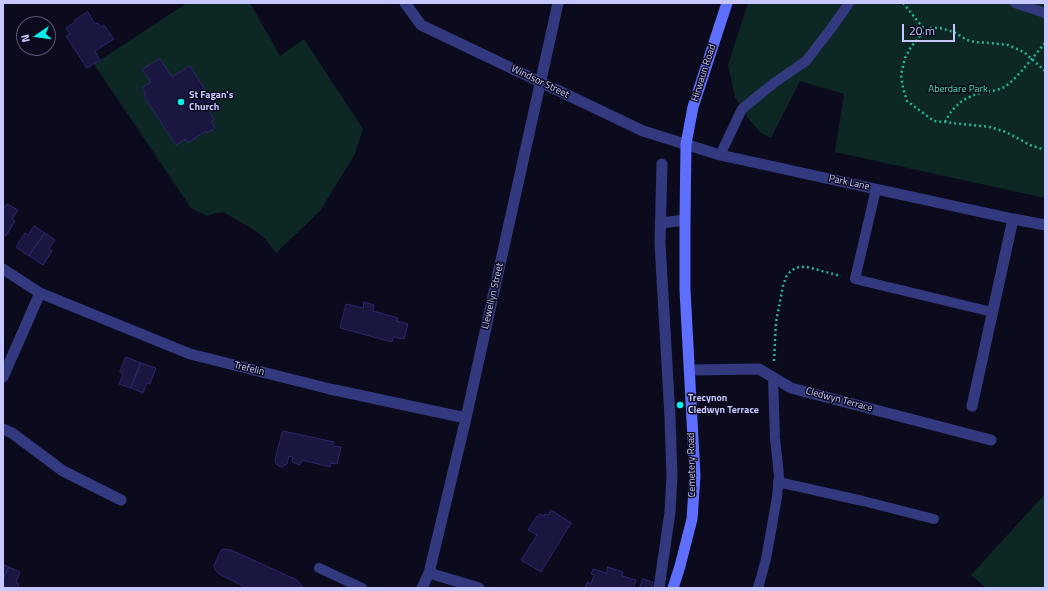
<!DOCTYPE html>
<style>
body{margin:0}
#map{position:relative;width:1048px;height:591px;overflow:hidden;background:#0c0b1e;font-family:"Titillium Web",sans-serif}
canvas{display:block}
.frame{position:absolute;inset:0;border:4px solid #c7c8ff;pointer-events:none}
.north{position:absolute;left:16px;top:16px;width:40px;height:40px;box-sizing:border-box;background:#0c0b1e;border:1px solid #575778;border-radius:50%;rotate:257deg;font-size:11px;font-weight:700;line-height:16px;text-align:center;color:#c7c8ff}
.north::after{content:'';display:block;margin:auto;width:14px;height:18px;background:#00f2ed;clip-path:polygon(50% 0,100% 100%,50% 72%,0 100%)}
.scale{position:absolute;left:902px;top:24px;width:53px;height:18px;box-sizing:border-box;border:2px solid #c7c8ff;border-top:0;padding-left:5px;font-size:12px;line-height:14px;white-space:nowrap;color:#c7c8ff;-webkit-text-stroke:3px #0c0b1e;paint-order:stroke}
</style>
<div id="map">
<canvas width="1048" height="591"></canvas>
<div class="frame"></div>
<div class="north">N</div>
<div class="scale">20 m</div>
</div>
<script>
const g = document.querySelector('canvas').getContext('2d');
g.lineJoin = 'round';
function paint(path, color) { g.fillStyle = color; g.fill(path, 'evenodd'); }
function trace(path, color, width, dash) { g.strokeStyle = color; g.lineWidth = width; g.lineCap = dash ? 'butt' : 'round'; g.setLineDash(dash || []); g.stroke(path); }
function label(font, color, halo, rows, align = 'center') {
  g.font = font + ' "Titillium Web",sans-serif'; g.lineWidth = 3; g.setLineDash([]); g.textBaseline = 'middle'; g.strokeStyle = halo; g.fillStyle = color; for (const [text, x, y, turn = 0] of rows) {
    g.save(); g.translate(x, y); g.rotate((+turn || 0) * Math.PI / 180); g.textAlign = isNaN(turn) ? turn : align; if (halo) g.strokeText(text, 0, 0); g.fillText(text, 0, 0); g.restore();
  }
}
paint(new Path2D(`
 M187,3h63l30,53 24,-17 59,90 -8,25 -35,57 -44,42 -11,-15 -14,-10 -28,-16 -7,1 -9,3 -16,-8 -97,-144z
 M748,3h297v195l-210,-46 9,-58 -44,-13 -29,57 -10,-5 -14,-16 -12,-20 -7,-32z
 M1045,494v94h-59l-15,-13z`), '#0d2824');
const building = new Path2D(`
 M88,12l7,12 3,-1 3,4 3,-2 10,14 -19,12 5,9 -13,8 -21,-32 4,-2 -4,-6 10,-7 -1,-1z
 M160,59l12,18 18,-11 27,42 -8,4 5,8 -3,1 4,7 -8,5 -1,-2 -18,12 -3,-4 -9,6 -32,-49 2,-2 -4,-6 9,-6 -9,-12z
 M7,204l11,6 -6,9 3,2 -9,15 -3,-2v-24z
 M34,226l11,7 -16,23 -13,-9 9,-14 3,2z
 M45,233l10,7 -6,9 3,2 -9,14 -14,-9z
 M364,302l10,3 -1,6 25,7 -1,3 11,3 -4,15 -11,-2 -1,5 -52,-14 6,-24 17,4z
 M126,357l15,6 -10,25 -12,-4 4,-10 -3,-2z
 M141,363l15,5 -6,16 -3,-1 -4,10 -12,-5z
 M283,431l51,11 -1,4 8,1 -4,17 -7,-1v4l-28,-7 -2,5 -8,-3 1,-5 -4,-1 -2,8 -6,3 -2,-1 -3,-2 -1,-3z
 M551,510l20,13 -30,49 -20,-12 16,-25 -9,-5 9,-14 1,1 2,-3 4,2 1,-2 3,1z
 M223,549l8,1 66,30 4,5 2,3h-61l1,-2 -24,-12 -4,-4 -1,-4 5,-12z
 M3,564l6,3 -6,12z
 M9,567l11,5 -4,10 3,2 -2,4h-14v-9z
 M608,567l15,5 -1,4 14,4 -3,8h-48l2,-6 4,2 3,-9 -3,-1 2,-5 13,4z
 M643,579l10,3 -2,6h-11z`);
paint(building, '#191640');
trace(building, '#2c266d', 1);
trace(new Path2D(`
 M903,3l22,27
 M1045,71l-21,-19 -16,-7 -18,-2 -15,-1 -8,-2 -13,-8 -14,-4h-9l-6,2 -14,17 -6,11 -4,17 2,13 4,13 27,20 56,6 16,5 24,13 15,5
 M945,122c9,-18 21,-26 40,-30 7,-1 15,-2 21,-6 14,-11 27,-29 39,-43
 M774,361l2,-39 7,-36 3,-9 4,-5 4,-3 5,-2h8l34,9`), '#26b49a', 2.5, [2, 3]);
trace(new Path2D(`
 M1015,3l30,10
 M720,155l22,-46 32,-26 32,-22 24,-31 19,-27
 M876,189l-21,90 137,33
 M778,482l85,19 71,18
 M319,568l43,20
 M758,588l8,-29 11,-62 2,-21 -4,-38 -2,-61`), '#33397f', 10);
trace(new Path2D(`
 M405,3l16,22 222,106 77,24 293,64 32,6
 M661,223l24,-3
 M3,269l37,24 150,61 140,35 136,29
 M689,370l70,-1 32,19 200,52
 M3,377l37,-84
 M972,406l41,-187
 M3,429l9,4 51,38 58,29
 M429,573l50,15
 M422,588l7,-15 37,-155 92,-415
 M659,588l11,-76 2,-36 -2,-59 -10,-174 2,-79`), '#33397f', 11);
trace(new Path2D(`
 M673,588l7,-22 12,-47 3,-43 -10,-186v-70l1,-76 7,-37 34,-104`), '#5e6eff', 11);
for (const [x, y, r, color] of [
 [181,102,4,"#00f2ed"],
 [680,405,4,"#00f2ed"]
]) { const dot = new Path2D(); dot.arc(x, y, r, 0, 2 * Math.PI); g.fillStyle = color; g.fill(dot); trace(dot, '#0c0b1e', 1.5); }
label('10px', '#c7c8ff', '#0c0b1e', [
 ["Hirwaun Road",704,73,-72],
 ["Windsor Street",540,82,26],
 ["Park Lane",849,183,12],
 ["Llewellyn Street",493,296,-77],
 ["Trefelin",249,369,14],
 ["Cledwyn Terrace",839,400,15],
 ["Cemetery Road",692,465,-91]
]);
label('10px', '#4ee4ad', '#0c0b1e', [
 ["Aberdare Park",958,90]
]);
label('bold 10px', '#c7c8ff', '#0c0b1e', [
 ["St Fagan's",189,96],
 ["Church",189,108],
 ["Trecynon",688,399],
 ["Cledwyn Terrace",688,411]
], 'left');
</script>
